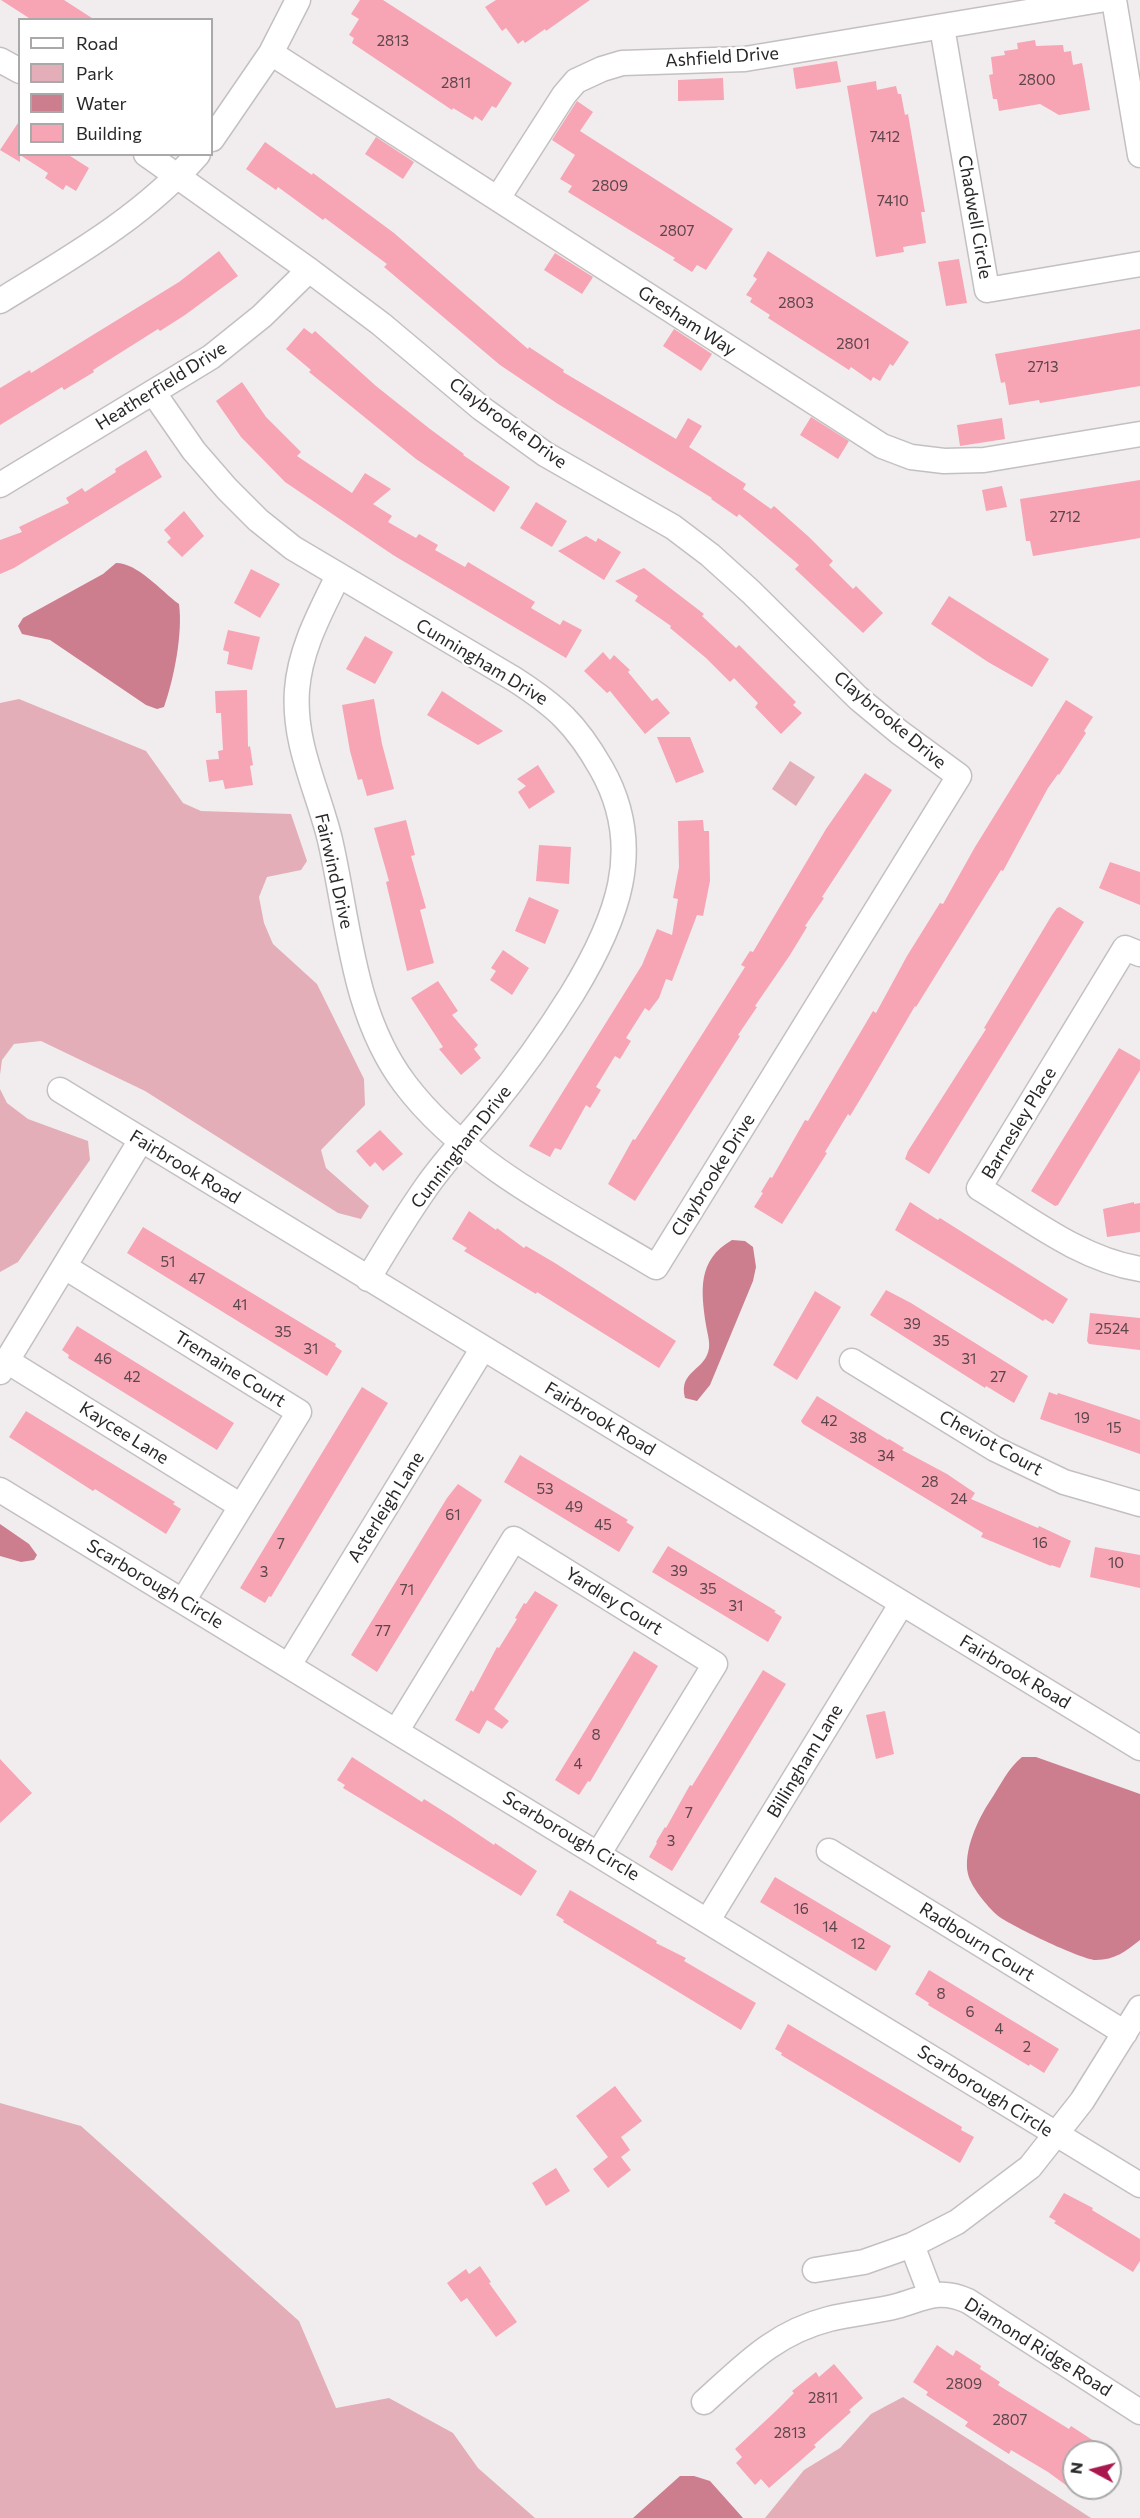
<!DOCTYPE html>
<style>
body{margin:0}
#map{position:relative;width:1140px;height:2518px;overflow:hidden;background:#f1edee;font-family:Commissioner,sans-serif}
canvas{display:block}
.legend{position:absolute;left:18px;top:18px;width:195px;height:138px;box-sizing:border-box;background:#fff;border:2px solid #a9a9a9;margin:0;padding:8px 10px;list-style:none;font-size:18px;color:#292728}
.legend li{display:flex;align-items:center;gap:12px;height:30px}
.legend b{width:30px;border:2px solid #a9a9a9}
.north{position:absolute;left:1062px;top:2440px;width:60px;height:60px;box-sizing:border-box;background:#fff;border:2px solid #a9a9a9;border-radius:50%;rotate:277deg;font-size:16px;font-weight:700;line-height:24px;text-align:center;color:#292728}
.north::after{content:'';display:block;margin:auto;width:21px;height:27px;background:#aa174e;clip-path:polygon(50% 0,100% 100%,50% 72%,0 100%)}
</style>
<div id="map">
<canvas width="1140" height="2518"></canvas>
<ul class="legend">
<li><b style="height:8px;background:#fff"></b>Road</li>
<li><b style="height:16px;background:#e4aeb8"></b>Park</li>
<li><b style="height:16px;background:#cc7d8e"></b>Water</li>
<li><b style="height:16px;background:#f7a4b5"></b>Building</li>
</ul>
<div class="north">N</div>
</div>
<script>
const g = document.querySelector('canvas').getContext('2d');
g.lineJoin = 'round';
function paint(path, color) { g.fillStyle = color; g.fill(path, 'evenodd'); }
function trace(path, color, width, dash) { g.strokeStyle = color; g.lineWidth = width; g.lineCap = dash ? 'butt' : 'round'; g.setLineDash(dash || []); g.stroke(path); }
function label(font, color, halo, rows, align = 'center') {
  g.font = font + ' Commissioner,sans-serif'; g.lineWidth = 5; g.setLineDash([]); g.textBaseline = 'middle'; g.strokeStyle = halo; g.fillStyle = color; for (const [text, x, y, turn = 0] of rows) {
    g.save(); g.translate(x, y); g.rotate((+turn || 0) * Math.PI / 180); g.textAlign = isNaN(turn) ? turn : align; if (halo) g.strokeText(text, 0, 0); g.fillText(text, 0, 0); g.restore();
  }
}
paint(new Path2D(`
 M19,699l127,52 37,52 18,8 90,3 16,47 -6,9 -34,7 -8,20 5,26 9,21 44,40 47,95 1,26 -44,45 5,18 43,38 -8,13 -23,-6 -193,-122 -104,-50 -27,3 -12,16 -2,15v-372z
 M790,761l25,16 -19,29 -24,-17z
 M0,1089l7,14 21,16 60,22 2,19 -72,102 -18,10z
 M0,2103l81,23 218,195 37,87 53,-10 64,35 25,35 57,50h-535z
 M903,2397l188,121h-326l39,-48 36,-22 31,-34z`), '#e4aeb8');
paint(new Path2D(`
 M116,563c22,0 45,28 63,41 4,29 -5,75 -15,103l-7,2 -11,-4 -96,-65 -28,-6 -4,-8 5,-8 80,-44z
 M732,1240l13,1 8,6 3,20 -3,14 -43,104 -13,16 -12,-3c-7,-28 21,-27 24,-50 1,-7 -2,-16 -3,-23 -5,-34 -9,-65 26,-85z
 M0,1524l29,20 8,11 -3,5 -13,2 -21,-6z
 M1022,1757h14l104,37v146c-14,11 -25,20 -44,20 -12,1 -89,-36 -99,-45 -10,-9 -26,-28 -29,-41 -5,-23 10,-55 22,-73 10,-15 18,-33 32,-44z
 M680,2476h14l16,5 33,37h-110z`), '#cc7d8e');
paint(new Path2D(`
 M1,0h63l31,20h-63z
 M360,0h23l129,83 -16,25 -4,-2 -10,15 -7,-5 -2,4 -20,-12 -1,2 -100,-67 2,-5 -5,-3 10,-16 -8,-5z
 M496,0h94l-44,31 -1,-2 -20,14 -2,-3 -5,4 -12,-16 -4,3 -17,-24z
 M1035,40l1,6 27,-1 1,7 7,-1 2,14 9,-2 8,47 -31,5 -19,-11 -41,7 -2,-12h-4l-4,-24 4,-1 -2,-17 14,-2 -1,-4 14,-2 -1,-6z
 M837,61l4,21 -45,7 -3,-21z
 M723,78l1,22 -46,1v-21z
 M876,81l1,9 19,-4 2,8h3l4,21 3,-1 17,98h-4l5,31 -23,4 1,5 -28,5 -29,-171z
 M577,101l16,11 -13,19 153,98 -27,41 -9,-5 -5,7 -19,-12 2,-2 -107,-66 4,-6 -12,-7 15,-24 -23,-15z
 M20,120v34h47l22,14 -13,23 -10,-6 -3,5 -18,-12 3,-5 -28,-18v7l-20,-12z
 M376,137l38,25 -11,17 -38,-25z
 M265,142l47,33 1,-2 81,60 134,116 1,-2 35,23 -1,2 113,67 12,-21 14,8 -13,21 57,37 -3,5 28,20 3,-3 35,31 24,24 -4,4 24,24 3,-3 27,27 -20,20 -68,-64 4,-4 -60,-51 -2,3 -26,-18 1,-1 -154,-94 -58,-39 -116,-98 3,-3 -62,-46 -2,2 -45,-33 -2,3 -30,-21z
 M219,251l19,25 -53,39 -25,16 -2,-2 -65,41 1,2 -30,18 -2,-3 -62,38v-37l30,-18 1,3 148,-91z
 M768,251l141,91 -16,24 -3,-2 -10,17 -7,-4 -2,4 -20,-14 -2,3 -81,-52 2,-3 -20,-13 2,-4 -6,-3 11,-16 -4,-3z
 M555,253l38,24 -11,17 -38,-24z
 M959,259l8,44 -21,3 -8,-44z
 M304,328l8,6 3,-3 61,55 54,43 34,25 -1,1 47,32 -16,25 -78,-53 -107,-87 2,-2 -25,-21z
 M674,329l38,25 -11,17 -38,-25z
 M1140,329v57l-100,17 -1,-3 -30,5 -4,-23 -4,1 -6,-29z
 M242,382l24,35 35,35 -4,4 55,37 13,-20 26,16 -18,15 19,12 -4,6 28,16 3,-4 19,11 -3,5 30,17 3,-5 30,18 37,22 -4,6 29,17 3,-5 19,10 -16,28 -173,-103 -108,-73 -44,-45 -25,-36z
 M811,417l38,24 -11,18 -38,-24z
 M1002,418l3,21 -45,7 -3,-21z
 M146,450l16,27 -148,91 -14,6v-34l22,-8 -3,-5 50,-24 -3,-5 16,-10 3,4 31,-20 -1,-3z
 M1140,480v58l-107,18 -3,-15h-4l-6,-42z
 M1002,486l5,21 -21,4 -4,-21z
 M536,502l31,19 -15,26 -32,-19z
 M184,511l20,25 -22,21 -15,-15 4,-4 -7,-8z
 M586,536l10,6 2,-4 23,14 -17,28 -46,-29z
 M644,568l60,46 -2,2 34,32 3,-3 57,57 -3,3 9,8 -21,21 -26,-27 3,-4 -24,-25 -4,4 -24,-24 -36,-30 1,-2 -36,-25 3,-5 -23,-15z
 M251,569l29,15 -20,34 -26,-15z
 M949,596l100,63 -17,28 -44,-25 -57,-38z
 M228,630l32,7 -8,33 -25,-6 2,-12 -6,-2z
 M365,636l28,16 -18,32 -29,-15z
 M603,652l7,8 4,-5 16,15 -2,2 24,29 5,-3 13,15 -25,21 -35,-43 -3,2 -23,-22z
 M247,690l1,57 2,-1 3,19 -3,1 3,19 -28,4 -2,-9 -14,2 -3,-22 13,-1 -1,-8 5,-1 -2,-37h-5l-1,-22z
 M442,691l61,40 -25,14 -51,-30z
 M374,699l8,45 12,45 -27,7 -5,-17 -4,1 -8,-29 -8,-46z
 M1066,700l27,17 -9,14 2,2 -27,42 -1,-1 -10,14 -45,83 -2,-1 -85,137 -1,-1 -48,82 -17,28 -2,-2 -23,38 2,1 -45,71 -28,-17 9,-14 -2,-1 9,-15 2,1 33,-58 3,1 65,-110 3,2 31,-57 33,-53 3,1 32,-57z
 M657,737h33l14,35 -28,11z
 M538,765l17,27 -26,17 -11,-17 8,-6 -9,-7z
 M865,773l27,17 -70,107 2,1 -19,28 2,1 -17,28 -35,51 2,1 -19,28 2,1 -105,165 -27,-17 25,-45 2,1 110,-173 -4,-2 9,-14 3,1 73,-123z
 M406,820l9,35 -4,1 15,52 -6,2 14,53 -27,8 -21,-89 3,-1 -15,-53z
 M703,820l1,11h5l1,50 -7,35 -6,-1 -25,66 -6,-2 -7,19 -10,13 -4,-3 -19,30 5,3 -11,18 -5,-3 -19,31 5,3 -11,18 -4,-3 -25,45 -6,-2 -5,9 -21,-11 113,-181 15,-36 15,6 6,-36 -5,-1 6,-31 -1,-46z
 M539,845l32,2 -2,37 -33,-3z
 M1110,862l30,10v33l-41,-17z
 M529,897l30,13 -14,34 -30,-13z
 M1060,907l24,15 -155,252 -24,-15 3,-8 78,-122 -2,-1 68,-113 5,-7z
 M503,950l26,18 -17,27 -22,-15 6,-9 -5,-3z
 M438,981l20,30 -6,4 26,30 -4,4 7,9 -20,17 -22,-26 4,-2 -32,-49z
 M1119,1048l21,12v10l-82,135 -3,1 -24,-15z
 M380,1130l23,24 -20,17 -8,-9 -5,5 -14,-16z
 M910,1202l28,18 2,-2 128,81 -15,25 -8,-5 -2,2 -148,-91z
 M1134,1202v2l6,-1v29l-33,5 -4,-28z
 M469,1211l27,19 1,-2 27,20 2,-2 29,17 121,78 -17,27 -122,-76 -1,2 -72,-43 3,-3 -15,-9z
 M143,1227l193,117 -1,2 7,5 -15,25 -200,-123z
 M886,1290l25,13 117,73 -14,27 -28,-17 -1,2 -115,-73z
 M815,1291l26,16 -44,73 -24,-15z
 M1090,1313l50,5v32l-51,-6 -2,-3z
 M77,1326l157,97 -17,27 -149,-92 1,-3 -7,-5z
 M362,1387l26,16 -117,194 -2,-1 -4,7 -25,-15z
 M1049,1392l8,3 1,-2 82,27v34l-100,-35z
 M817,1396l71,44 1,-1 15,9 -2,2 45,24 28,19 -4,6 67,29 1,-2 32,15 -11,27 -9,-3v1l-70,-29 2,-4 -180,-109 -2,-3z
 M26,1411l149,91 -2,2 8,5 -15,25 -71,-45 -2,2 -84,-54z
 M520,1455l108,65 -2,2 8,5 -15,25 -115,-70z
 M458,1484l24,16 -105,172 -26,-17 96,-157z
 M668,1546l108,65 -2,1 8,5 -14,25 -116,-70z
 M1095,1547l45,8v33l-50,-11z
 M535,1591l23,14 -64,104 15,12 -7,8 -15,-9 -8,14 -24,-14 16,-30 2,2 24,-45 2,1 18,-29 -2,-1 9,-15 2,1z
 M634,1651l24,15 -68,116 -2,-1 -9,14 -24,-15z
 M763,1670l23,14 -114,187 -23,-14 8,-14 -1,-1 9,-15 1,1 24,-43 2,1z
 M885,1711l9,43 -18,5 -10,-44z
 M352,1757l70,45 2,-3 27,17 43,29 1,-2 42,28 -16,25 -178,-108 2,-3 -8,-5z
 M0,1759l32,34 -32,30z
 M775,1877l116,69 -15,25 -116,-69z
 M570,1890l87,51 -1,2 30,15 -2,3 72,42 -15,27 -178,-108 1,-2 -8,-5z
 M929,1970l130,79 -15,24 -14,-9 -1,2 -101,-61 1,-2 -14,-9z
 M788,2024l174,103 -1,3 13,7 -14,26 -179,-108 1,-2 -7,-4z
 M615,2086l27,35 -21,16 9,13 -9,7 10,13 -23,18 -15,-19 15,-12 -32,-41z
 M556,2168l14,23 -24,15 -14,-23z
 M1064,2193l29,15 -1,2 48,29v22l-7,11 -79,-49 2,-2 -7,-4z
 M480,2266l11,16 -2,1 28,39 -21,15 -29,-39 -6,4 -14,-19 19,-14 3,5z
 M937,2345l16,11 3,-6 25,16 -1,3 20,13 -2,3 71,44 2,-3 40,26h-37v39l-26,-19 -37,-22 -2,4 -44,-28 3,-4 -42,-27 2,-3 -15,-10z
 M834,2364l29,34 -14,12 2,2 -37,33 2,2 -47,41 -8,-9 -6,6 -19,-22 6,-6 -7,-8 42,-39 17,-17 -2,-2 24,-19 3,5z`), '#f7a4b5');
const street = new Path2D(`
 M1114,0l26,155
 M942,27l45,263 153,-26
 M271,53l611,393 29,11 33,4 40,-1 156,-26
 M0,60l20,11
 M212,139l59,-86 27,-53
 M146,154l163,116 72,54 100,84 64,46 128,73 37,28 41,37 107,106 41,34 60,44 -303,491c-84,-51 -191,-103 -251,-183 -53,-70 -56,-162 -75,-244 -12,-50 -37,-96 -33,-150 3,-41 23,-77 41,-114
 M498,198l66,-103 12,-14 26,-12 20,-6 123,-4 355,-59
 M0,301c70,-43 143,-84 198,-147
 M153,392l41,59 33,38 31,31 35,28 221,131c42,27 62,45 87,89 46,80 15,154 -29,226 -25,40 -52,78 -82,115 -21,26 -44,50 -63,77 -21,30 -40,61 -59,93
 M0,485l211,-128 51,-41 47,-46
 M1140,954l-15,-6 -146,240c51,31 101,71 161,81
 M60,1090l1080,658
 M65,1267l234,145 -116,189
 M7,1361l234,145
 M852,1361l143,88 69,33 76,22
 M0,1372l141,-232
 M0,1490l1140,695
 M289,1665l194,-317
 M397,1730l117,-191 201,125 -116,189
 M829,1851l296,182
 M708,1920l194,-317
 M912,2245l19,50
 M815,2270l49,-8 48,-17 45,-23 73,-55 52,-66 58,-93
 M704,2402c40,-36 70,-69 125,-83 23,-6 46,-7 68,-13 28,-8 42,-18 71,-5l172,111`);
trace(street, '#c4c0c0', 27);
trace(street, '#fff', 24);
label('15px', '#5c464b', null, [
 ["2813",393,41],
 ["2800",1037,80],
 ["2811",456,83],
 ["7412",885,137],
 ["2809",610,186],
 ["7410",893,201],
 ["2807",677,231],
 ["2803",796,303],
 ["2801",853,344],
 ["2713",1043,367],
 ["2712",1065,517],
 ["51",168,1262],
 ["47",197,1279],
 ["41",240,1305],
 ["39",912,1324],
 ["2524",1112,1329],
 ["35",283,1332],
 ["35",941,1341],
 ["31",311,1349],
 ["46",103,1359],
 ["31",969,1359],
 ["42",132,1377],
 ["27",998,1377],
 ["19",1082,1418],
 ["42",829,1421],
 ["15",1114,1428],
 ["38",858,1438],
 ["34",886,1456],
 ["28",930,1482],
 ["53",545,1489],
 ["24",959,1499],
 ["49",574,1507],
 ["61",453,1515],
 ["45",603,1525],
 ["16",1040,1543],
 ["7",281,1544],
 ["10",1116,1563],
 ["39",679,1571],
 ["3",264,1572],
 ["35",708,1589],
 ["71",407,1590],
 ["31",736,1606],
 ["77",383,1631],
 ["8",596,1735],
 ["4",578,1764],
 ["7",689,1813],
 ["3",671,1841],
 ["16",801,1909],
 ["14",830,1927],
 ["12",858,1944],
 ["8",941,1994],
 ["6",970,2012],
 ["4",999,2029],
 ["2",1027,2047],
 ["2809",964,2384],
 ["2811",823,2398],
 ["2807",1010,2420],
 ["2813",790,2433]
]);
label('18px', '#292728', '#fff', [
 ["Ashfield Drive",722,57,-4],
 ["Chadwell Circle",975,217,80],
 ["Gresham Way",687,321,33],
 ["Heatherfield Drive",161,386,-32],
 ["Claybrooke Drive",508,423,36],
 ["Cunningham Drive",482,662,31],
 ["Claybrooke Drive",890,720,40],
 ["Fairwind Drive",334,871,77],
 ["Barnesley Place",1019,1123,-59],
 ["Cunningham Drive",461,1147,-52],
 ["Fairbrook Road",185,1167,31],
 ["Claybrooke Drive",713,1175,-58],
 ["Tremaine Court",230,1369,32],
 ["Fairbrook Road",600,1419,31],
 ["Kaycee Lane",124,1433,32],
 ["Cheviot Court",991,1443,29],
 ["Asterleigh Lane",386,1507,-58],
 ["Scarborough Circle",155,1584,31],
 ["Yardley Court",614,1601,32],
 ["Fairbrook Road",1015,1672,31],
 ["Billingham Lane",805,1761,-59],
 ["Scarborough Circle",571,1836,31],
 ["Radbourn Court",977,1942,32],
 ["Scarborough Circle",985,2091,32],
 ["Diamond Ridge Road",1038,2347,32]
]);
</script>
